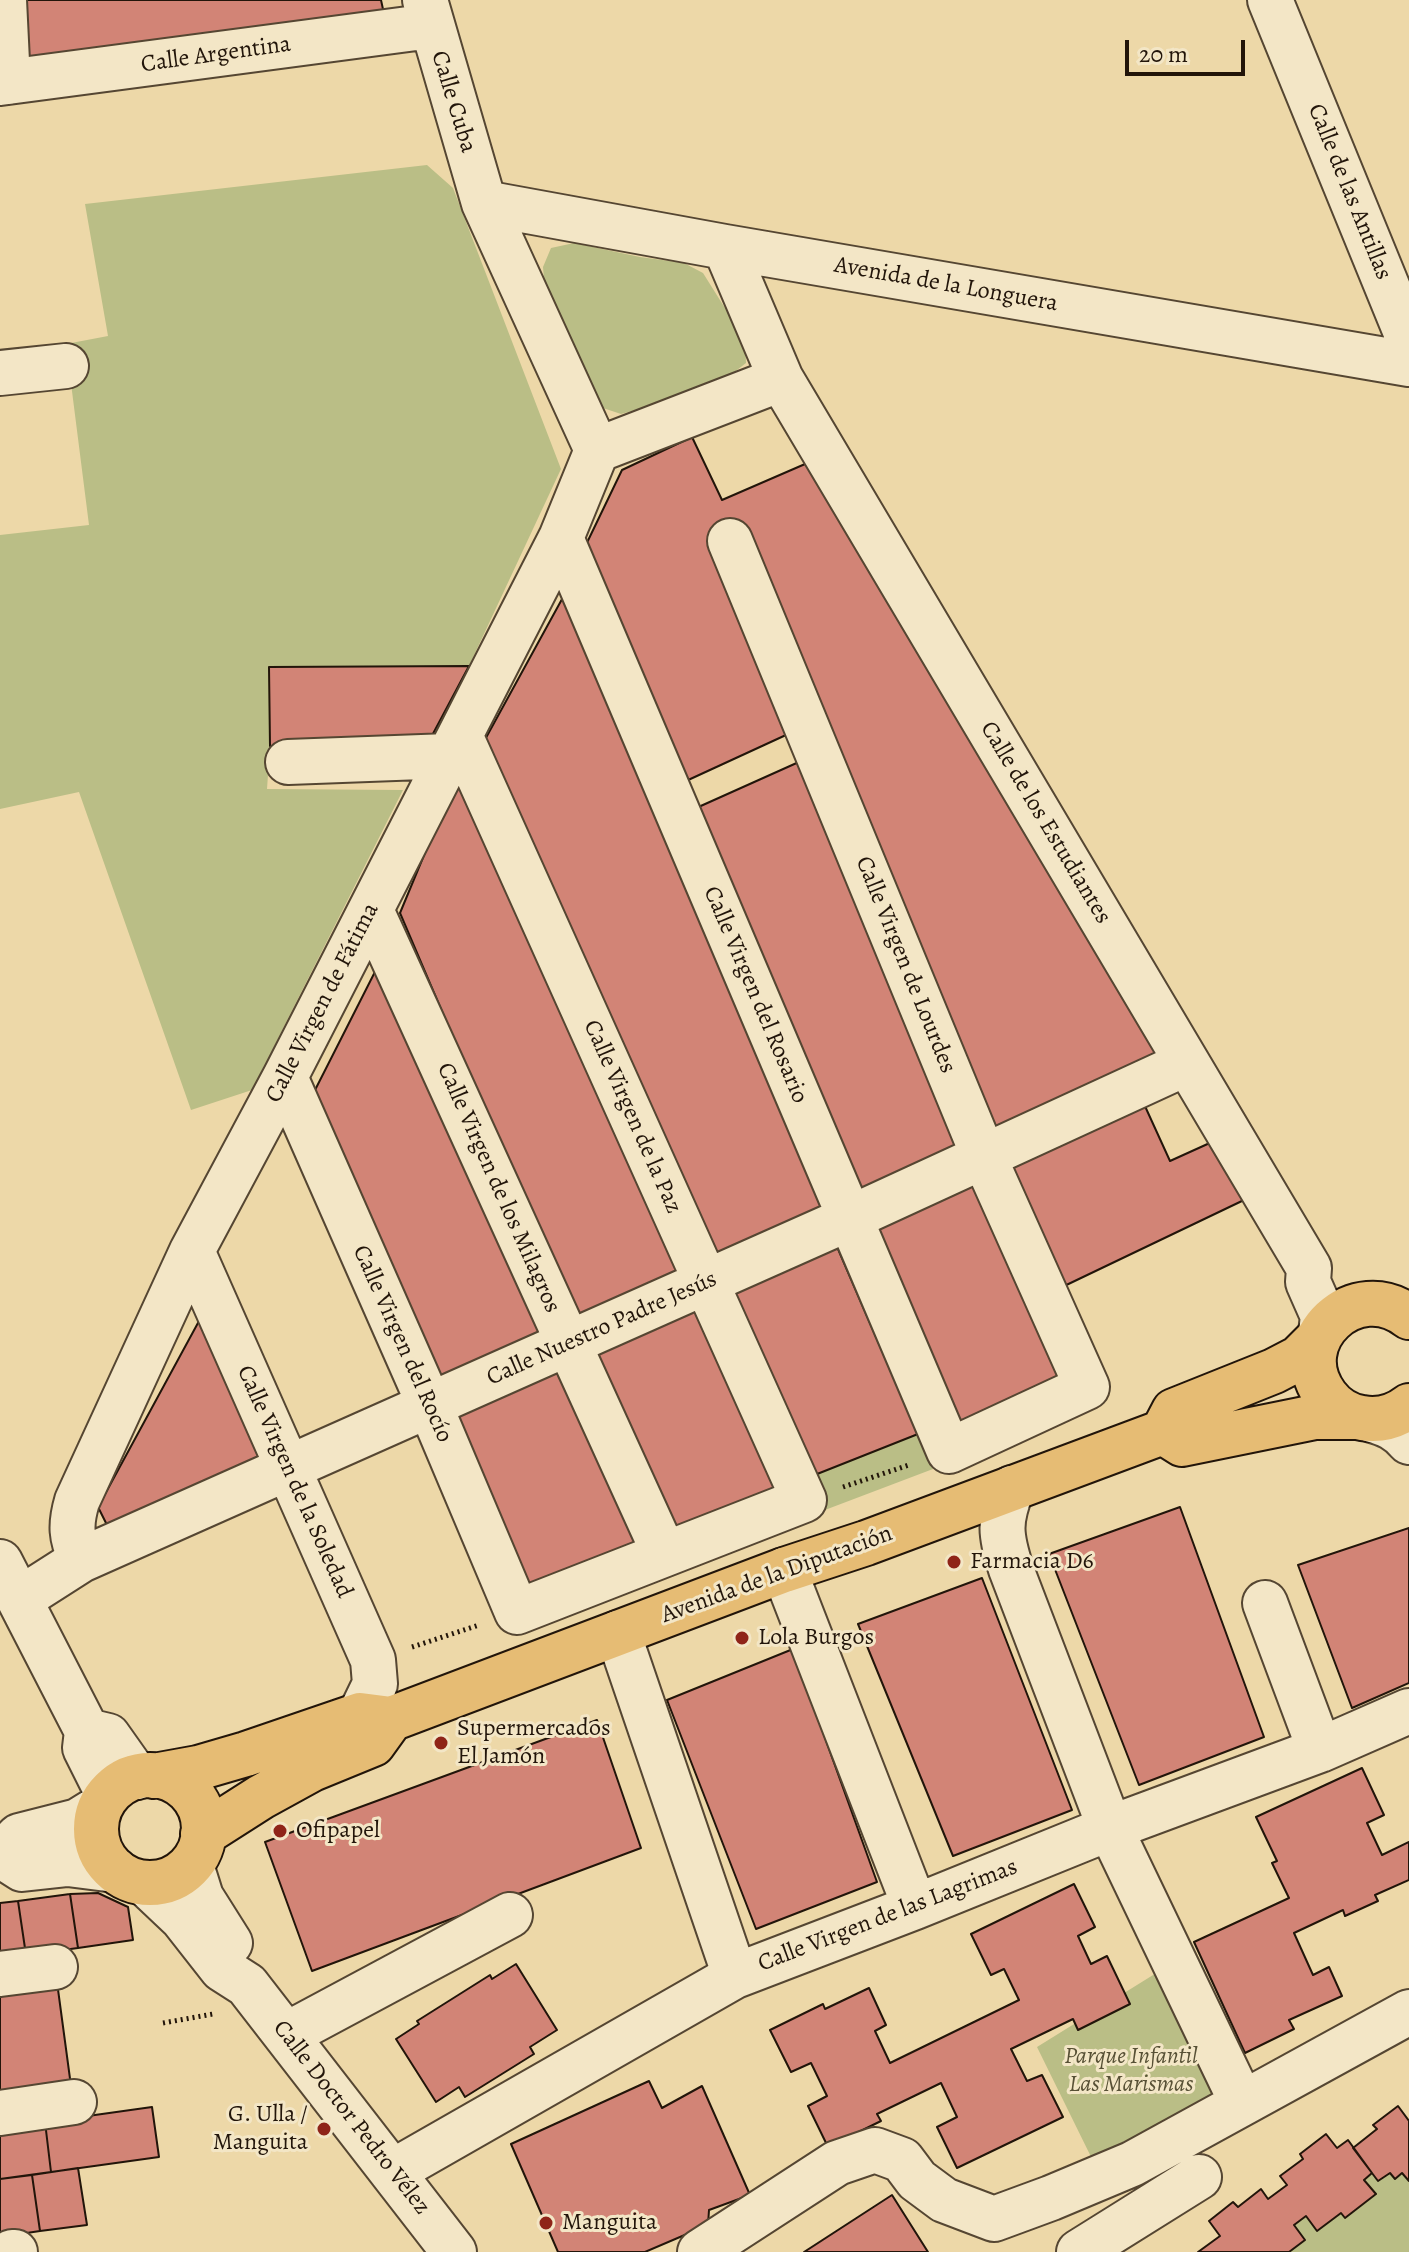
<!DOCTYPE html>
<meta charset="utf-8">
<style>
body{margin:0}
#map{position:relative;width:1409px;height:2252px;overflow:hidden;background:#edd8a8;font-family:Alegreya,serif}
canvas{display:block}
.scale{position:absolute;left:1125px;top:40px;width:120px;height:36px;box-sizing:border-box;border:4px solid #22150a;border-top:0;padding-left:10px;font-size:24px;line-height:28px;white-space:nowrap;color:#22150a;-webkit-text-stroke:6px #f3e6c6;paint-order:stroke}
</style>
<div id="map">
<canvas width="1409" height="2252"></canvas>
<div class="scale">20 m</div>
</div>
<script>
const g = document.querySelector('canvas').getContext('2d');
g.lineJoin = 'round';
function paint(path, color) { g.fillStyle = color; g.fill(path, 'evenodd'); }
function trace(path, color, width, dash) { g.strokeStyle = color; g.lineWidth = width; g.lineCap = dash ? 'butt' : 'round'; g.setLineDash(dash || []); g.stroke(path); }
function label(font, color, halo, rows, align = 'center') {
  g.font = font + ' Alegreya,serif'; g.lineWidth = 6; g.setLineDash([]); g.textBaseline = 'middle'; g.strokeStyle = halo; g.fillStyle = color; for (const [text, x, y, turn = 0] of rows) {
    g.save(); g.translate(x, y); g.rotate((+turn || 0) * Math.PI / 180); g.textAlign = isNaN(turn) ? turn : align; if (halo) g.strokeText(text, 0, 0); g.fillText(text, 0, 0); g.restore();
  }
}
paint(new Path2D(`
 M427,165l26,23 108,281 -92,197 -199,80 -3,43 136,1 -151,300 -61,20 -112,-318 -79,17v-274l89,-10 -23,-181 42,-8 -23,-132z
 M574,243l66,14 44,6 19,10 42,67 1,23 -18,14 -82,30 -25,7 -21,-7 -55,-115 -2,-25 8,-19z
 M918,1434l15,35 -116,44 -15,-33z
 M1166,1967l71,126 -140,76 -60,-122z
 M1372,2173l7,8 11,-8 5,6 7,-6 7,8v71h-120l5,-27 12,-9 35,-3 4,5 31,-23 -12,-15z`), '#babe86');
const building = new Path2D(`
 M18,0h363l5,23 -364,46z
 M692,437l30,63 90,-39 359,597 -173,79 -199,-408 -113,52 -104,-228 40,-83z
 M567,590l266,621 -125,56 -226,-522z
 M469,666l-42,79 -157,1 -1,-79z
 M810,757l165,396 -117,51 -164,-395z
 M461,766l222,507 -108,51 -175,-411z
 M383,956l164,377 -110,50 -124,-289z
 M1144,1104l26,57 53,-24 21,63 -186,89 -52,-124z
 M978,1176l89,199 -108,48 -89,-198z
 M835,1242l83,192 -116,46 -82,-187z
 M694,1303l85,187 -119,44 -81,-181z
 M205,1310l66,149 -161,72 -12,-24z
 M564,1358l83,193 -124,53 -84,-193z
 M1180,1507l84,230 -125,48 -90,-231z
 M1409,1528v155l-57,25 -54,-143z
 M982,1578l90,232 -119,46 -95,-232z
 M793,1649l84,233 -121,47 -89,-229z
 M597,1720l44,128 -329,123 -47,-129z
 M1362,1768l22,47 -17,8 15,32 27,-13v38l-34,15 3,6 -33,15 -2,-6 -49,23 19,42 16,-8 13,29 -53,24 5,9 -49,24 -51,-111 95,-44 -17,-35 5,-2 -21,-44z
 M1074,1884l21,43 -17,9 13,28 16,-8 23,48 -52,26 -5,-11 -62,30 16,32 15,-6 21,42 -106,51 -20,-41 20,-10 -16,-34 -64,31 4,7 -53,26 -20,-41 19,-10 -16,-33 -20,9 -21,-42 53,-26 2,5 44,-21 17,37 -11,6 15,32 129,-63 -15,-31 -13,6 -20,-41z
 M98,1893l30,14 5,33 -55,8 -8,-54z
 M70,1894l8,54 -52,7 -8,-54z
 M18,1901l8,54 -26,3v-55z
 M516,1964l41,66 -27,17 4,7 -69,43 -6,-10 -23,15 -40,-63 23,-15 -2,-3 73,-46 2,4z
 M57,1982l14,104 -71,10v-106z
 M649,2081l13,27 40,-22 48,109 -41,15 -1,15 -63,27h-87l-47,-108z
 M1398,2106l11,15v60l-7,-8 -7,6 -5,-6 -12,8 -25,-33 24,-19 -4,-4z
 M152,2107l7,50 -108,15 -6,-50z
 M45,2122l6,50 -51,7v-51z
 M1326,2134l11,14 11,-8 24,33 -8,7 12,14 -31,24 -4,-5 -24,18 -11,-15 -12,9 11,15 -16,12h-91l22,-16 -11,-15 24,-19 5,5 23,-18 7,10 19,-14 -7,-9 23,-17 -3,-5z
 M78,2168l9,57 -47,6 -8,-56z
 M32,2175l8,56 -40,6v-58z
 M892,2195l36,57h-124z`);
paint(building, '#d28476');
trace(building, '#22150a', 2);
const minor = new Path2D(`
 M4,0l4,82
 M425,0l59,203 113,247 184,-71 -56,-132
 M1270,0l139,340
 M0,83l431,-57
 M484,203l241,44 684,117
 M0,373l66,-7
 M781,379l528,889 -1,14 15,34 -2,17
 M561,538l388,913 138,-64 -103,-230 -254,-616
 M288,762l161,-6
 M371,910l293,643
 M285,1077l145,329 87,206 287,-112 -344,-765
 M192,1251l181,409 2,24 -15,31
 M1372,1420c15,4 26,9 37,22
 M1012,1488c-13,34 -12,46 -1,81l99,259 132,275
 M81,1560c-10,-23 -11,-35 -4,-59l115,-250 93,-174 276,-539 36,-88
 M0,1562l87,169 -2,17 23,46
 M784,1570l131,337
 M20,1599l61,-39 769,-342 337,-155
 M1265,1603l55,147
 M618,1633l117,343
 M87,1731l21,5 29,41
 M0,1855l22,14 46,-5 47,6
 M0,1855l19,-19 59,-15 21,-13
 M191,1865l10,32 29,46
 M145,1883l37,35 40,51 25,16 207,267
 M0,1974l55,-7
 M286,2035l224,-120
 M0,2113l74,-11
 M392,2172l343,-196 180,-69 195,-79 210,-78 89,-39
 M12,2252h3
 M700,2252l137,-89 38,-13 27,10 15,20 27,20 50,19 57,-21 81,-34 277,-152
 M1079,2252l120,-75`);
const major = new Path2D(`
 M1409,1317c-53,-42 -124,24 -83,79 9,12 22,20 36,22 18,3 33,-1 47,-12
 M1163,1432l19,12 133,-27h41
 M96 1829a54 54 0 1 1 108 0a54 54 0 1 1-108 0Z
 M154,1776l44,-8 48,-14 114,-39 31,4 393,-149 82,-27 297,-111 11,-21 100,-40 25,-13 20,-20
 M203,1834l58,-37 51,-28 61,-25 18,-25`);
trace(minor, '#554632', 48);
trace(major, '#22150a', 48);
trace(new Path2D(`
 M843,1487l66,-22
 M412,1647l67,-22
 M163,2023l50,-9`), '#22150a', 5, [2, 4]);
trace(minor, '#f3e6c6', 44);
trace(major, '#e6bc74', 44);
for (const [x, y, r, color] of [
 [954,1562,8,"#8f2418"],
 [742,1638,8,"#8f2418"],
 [441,1743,8,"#8f2418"],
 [280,1831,8,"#8f2418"],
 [324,2129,8,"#8f2418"],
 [546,2223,8,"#8f2418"]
]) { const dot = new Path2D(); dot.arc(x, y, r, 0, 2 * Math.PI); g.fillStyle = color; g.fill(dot); trace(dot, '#f3e6c6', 3); }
label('24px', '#22150a', '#f3e6c6', [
 ["Calle Argentina",216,55,-8],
 ["Calle Cuba",453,102,73],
 ["Calle de las Antillas",1349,192,68],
 ["Avenida de la Longuera",946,285,10],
 ["Calle de los Estudiantes",1045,823,59],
 ["Calle Virgen de Lourdes",905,965,68],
 ["Calle Virgen del Rosario",755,995,67],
 ["Calle Virgen de Fátima",323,1003,-63],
 ["Calle Virgen de la Paz",632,1117,66],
 ["Calle Virgen de los Milagros",498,1188,66],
 ["Calle Nuestro Padre Jesús",602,1329,-24],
 ["Calle Virgen del Rocío",402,1344,66],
 ["Calle Virgen de la Soledad",294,1482,66],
 ["Avenida de la Diputación",777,1575,-20],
 ["Calle Virgen de las Lagrimas",888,1916,-21],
 ["Calle Doctor Pedro Vélez",351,2118,52]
]);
label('24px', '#22150a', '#f3e6c6', [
 ["Farmacia D6",970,1562],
 ["Lola Burgos",758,1638],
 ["Supermercados",457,1729],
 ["El Jamón",457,1757],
 ["Ofipapel",296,1831],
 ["G. Ulla /",308,2115,"right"],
 ["Manguita",308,2143,"right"],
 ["Manguita",562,2223]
], 'left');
label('italic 24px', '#575035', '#f3e6c6', [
 ["Parque Infantil",1131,2057],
 ["Las Marismas",1131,2085]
]);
</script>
